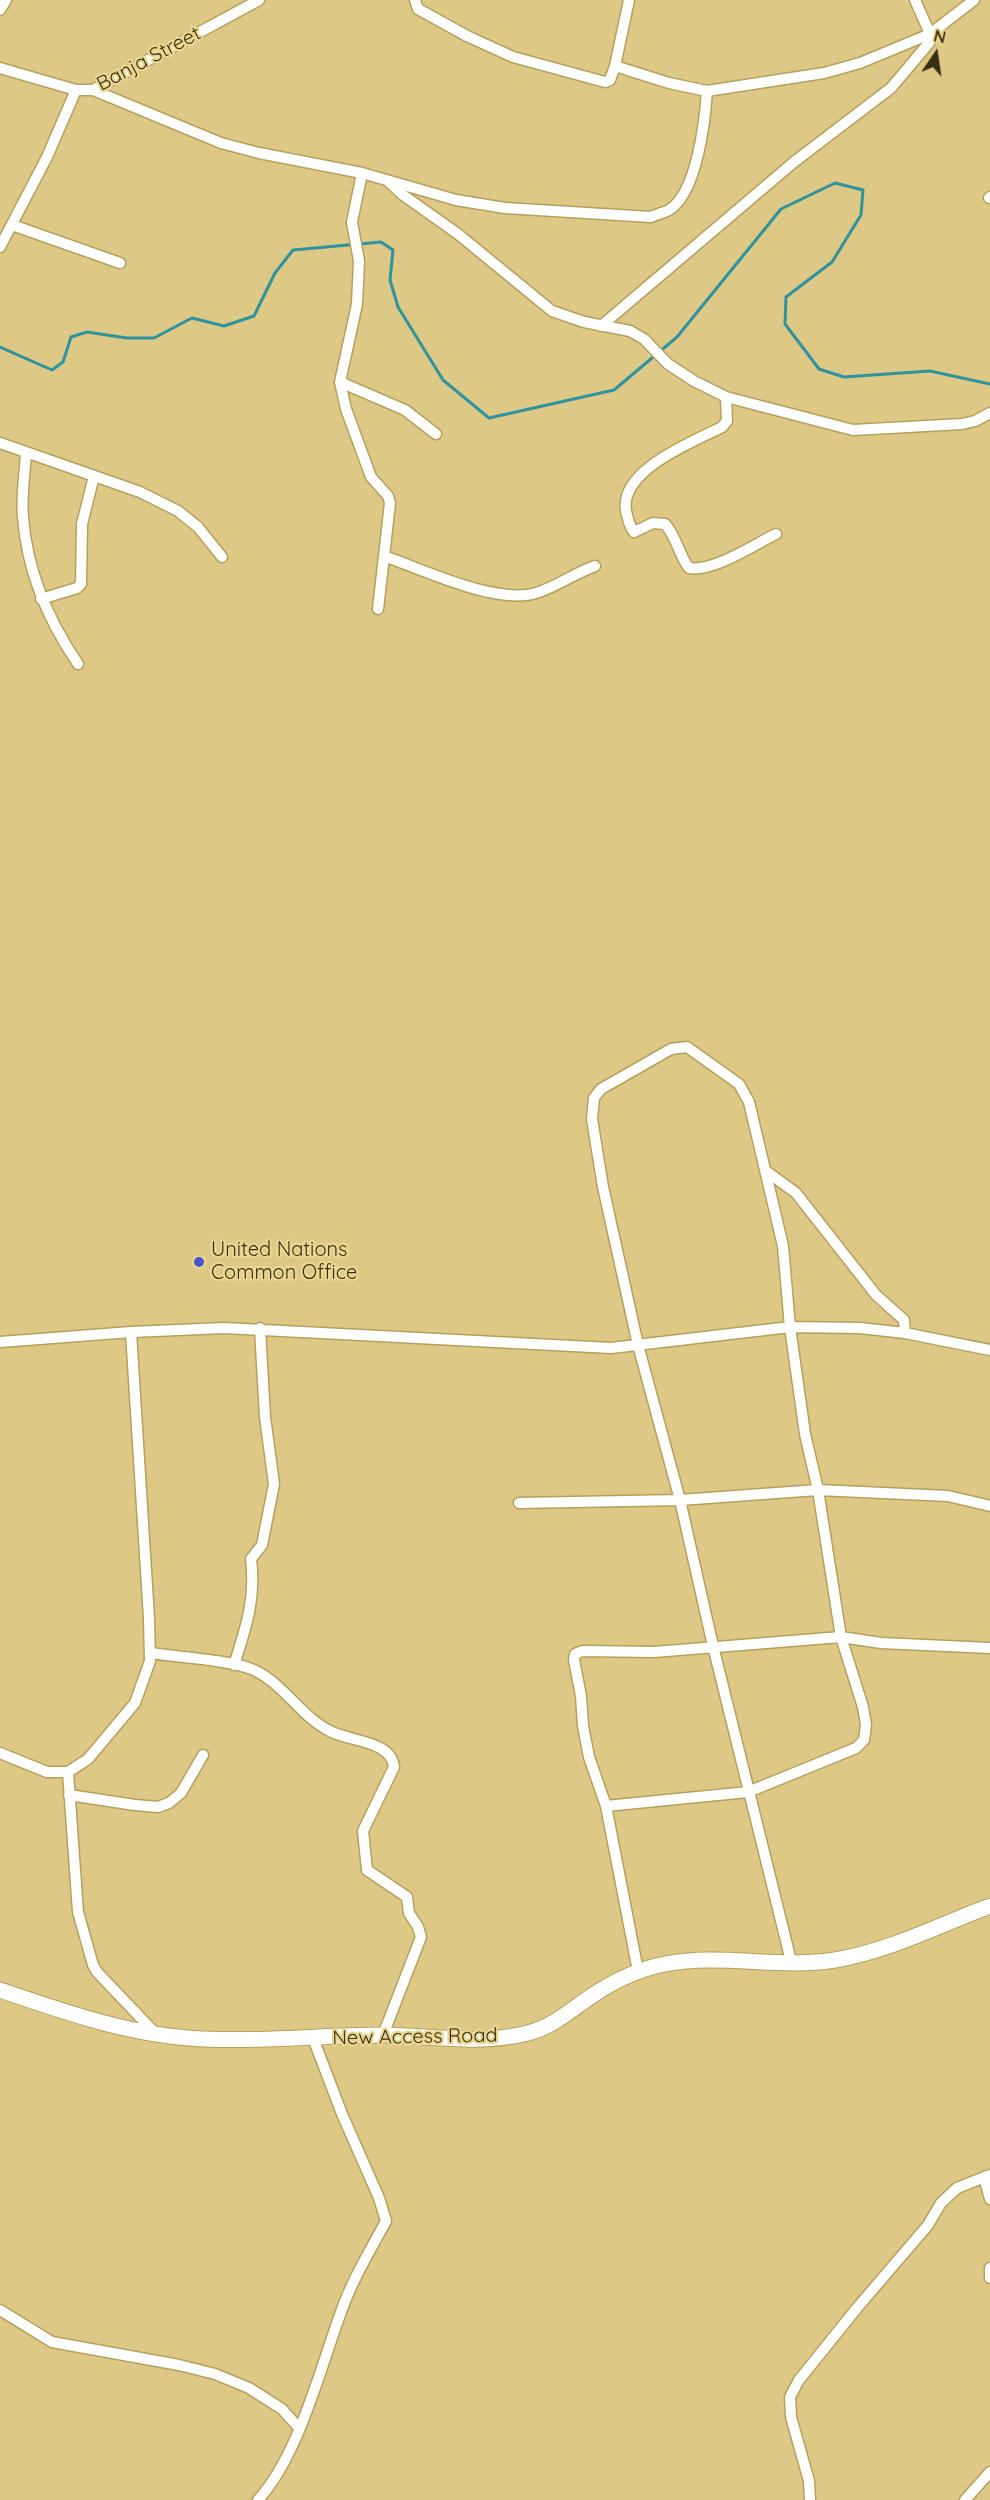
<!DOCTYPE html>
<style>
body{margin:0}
#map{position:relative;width:990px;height:2500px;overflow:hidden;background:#ddc985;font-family:Quicksand,sans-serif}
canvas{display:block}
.north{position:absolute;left:906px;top:24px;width:60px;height:60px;-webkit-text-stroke:4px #ebd691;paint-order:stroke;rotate:13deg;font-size:16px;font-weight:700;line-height:24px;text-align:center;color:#383013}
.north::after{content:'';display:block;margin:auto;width:21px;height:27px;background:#383013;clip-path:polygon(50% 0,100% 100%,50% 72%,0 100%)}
</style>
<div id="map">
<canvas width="990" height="2500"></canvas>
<div class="north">N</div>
</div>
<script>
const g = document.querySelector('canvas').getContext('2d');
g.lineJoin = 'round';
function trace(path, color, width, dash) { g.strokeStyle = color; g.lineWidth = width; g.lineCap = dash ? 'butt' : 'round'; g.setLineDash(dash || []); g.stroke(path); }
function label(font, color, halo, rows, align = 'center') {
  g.font = font + ' Quicksand,sans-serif'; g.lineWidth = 4.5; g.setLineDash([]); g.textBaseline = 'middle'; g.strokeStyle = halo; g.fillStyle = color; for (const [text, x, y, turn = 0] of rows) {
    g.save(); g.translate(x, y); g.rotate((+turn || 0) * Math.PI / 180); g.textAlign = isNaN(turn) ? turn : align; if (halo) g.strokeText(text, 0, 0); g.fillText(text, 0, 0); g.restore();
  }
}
trace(new Path2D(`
 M0,347l52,23 11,-8 8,-25 16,-5 40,6h27l38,-20 32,8 30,-10 21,-43 18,-23 88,-8 12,8 -3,30 8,27 45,73 46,38 125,-28 63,-53 104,-128 54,-26 28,7 -2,25 -29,47 -46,35 -1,27 34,45 25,8 86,-6 60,13`), '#2e939e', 3);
const minor = new Path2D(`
 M415,0l3,9 49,27 46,21 92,25 5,-2 5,-14 14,-66
 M0,10l6,-10
 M615,66l54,17 38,8 117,-18 36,-10 70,-29 44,-34
 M0,68l76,22h17l166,-90
 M93,90l128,53 38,10 103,20 94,27 49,8 146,9c6,-3 12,-4 18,-7 28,-17 36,-89 38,-119
 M362,173l-10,49 7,39 -2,43 -17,78 6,27 25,68 17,19 2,7 -12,106
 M388,181l15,14 55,39 94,77 32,11 46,9 14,8 24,25 26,17 32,16 127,33 109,-6 13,-3 15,-8
 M989,198l1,-1
 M12,225l108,38
 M0,247l47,-90 29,-67
 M601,326l193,-164 97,-74 38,-45 1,-9 -15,-34
 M340,382l65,28 31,24
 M726,397l1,24 -5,6c-29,15 -103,43 -96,84 2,8 3,15 8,21l19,-9 12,1c12,13 13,30 24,44 25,4 64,-23 87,-34
 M0,443l140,49 38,19 20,16 24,30
 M26,452c-1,21 -5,44 -3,65 4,54 25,103 55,147
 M384,556c40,14 112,49 152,37 20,-6 39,-20 59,-27
 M41,599l36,-11 4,-4 1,-60 12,-48
 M766,1171l30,22 80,102 28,25 1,13
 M0,1342l131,-10 93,-4 387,20 179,-21 70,1 45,5 85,17
 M519,1503l161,-3 138,-10 130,6 42,10
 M150,1653c27,4 81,7 104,17 30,14 47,47 76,61 20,11 61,9 64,36l-31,64 4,39 40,27 2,16 9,14 3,10 -38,98
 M234,1665c12,-38 22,-66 17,-106l11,-14 12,-61 -9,-67 -5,-89
 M0,1753l47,19h21l20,-13 47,-56 15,-42 -1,-43 -18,-286
 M68,1772l10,140 15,53 4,7 59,62
 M69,1795l66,10 23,2 11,-4 12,-10 22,-38
 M606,1806l142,-14 108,-44 8,-8 2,-15 -3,-18 -22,-70 -23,-147 -13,-56 -15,-107 -7,-81 -34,-144 -10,-18 -52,-37 -16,2 -70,40 -7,9 -2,21 11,68 35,158 42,155 33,146 78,315
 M638,1971l-32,-165 -17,-49 -6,-31 -2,-30 -7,-36 1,-6 7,-3 72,1 187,-15 40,6 109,5
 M984,2177l6,22
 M990,2268v10
 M0,2310l52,32 127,23 36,9 34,14 33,21 17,19
 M258,2500c41,-45 62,-131 83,-188 11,-32 29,-61 45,-91l-7,-23 -37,-84 -29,-76
 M810,2500l-1,-19 -18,-64 -1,-20 9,-17 58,-72 71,-83 13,-22 16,-15 33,-13
 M965,2500l25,-28`);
const secondary = new Path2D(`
 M0,1990c67,23 133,46 204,49 60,3 121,-4 181,-4 47,1 96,10 143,-2 24,-6 43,-23 62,-36 22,-15 49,-28 75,-33 56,-11 114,5 170,-4 54,-9 104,-35 155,-54`);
trace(minor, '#b5a15d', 13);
trace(secondary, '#b5a15d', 17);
trace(minor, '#fff', 10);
trace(secondary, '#fff', 15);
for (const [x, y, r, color] of [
 [199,1262,6,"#4955ca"]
]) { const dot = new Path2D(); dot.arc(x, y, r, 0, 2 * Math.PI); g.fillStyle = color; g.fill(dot); trace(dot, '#ebd691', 2); }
label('20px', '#383013', '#ebd691', [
 ["Banja Street",149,59,-28],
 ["New Access Road",415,2037,-1]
]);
label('20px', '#383013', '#ebd691', [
 ["United Nations",211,1250],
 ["Common Office",211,1273]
], 'left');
</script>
